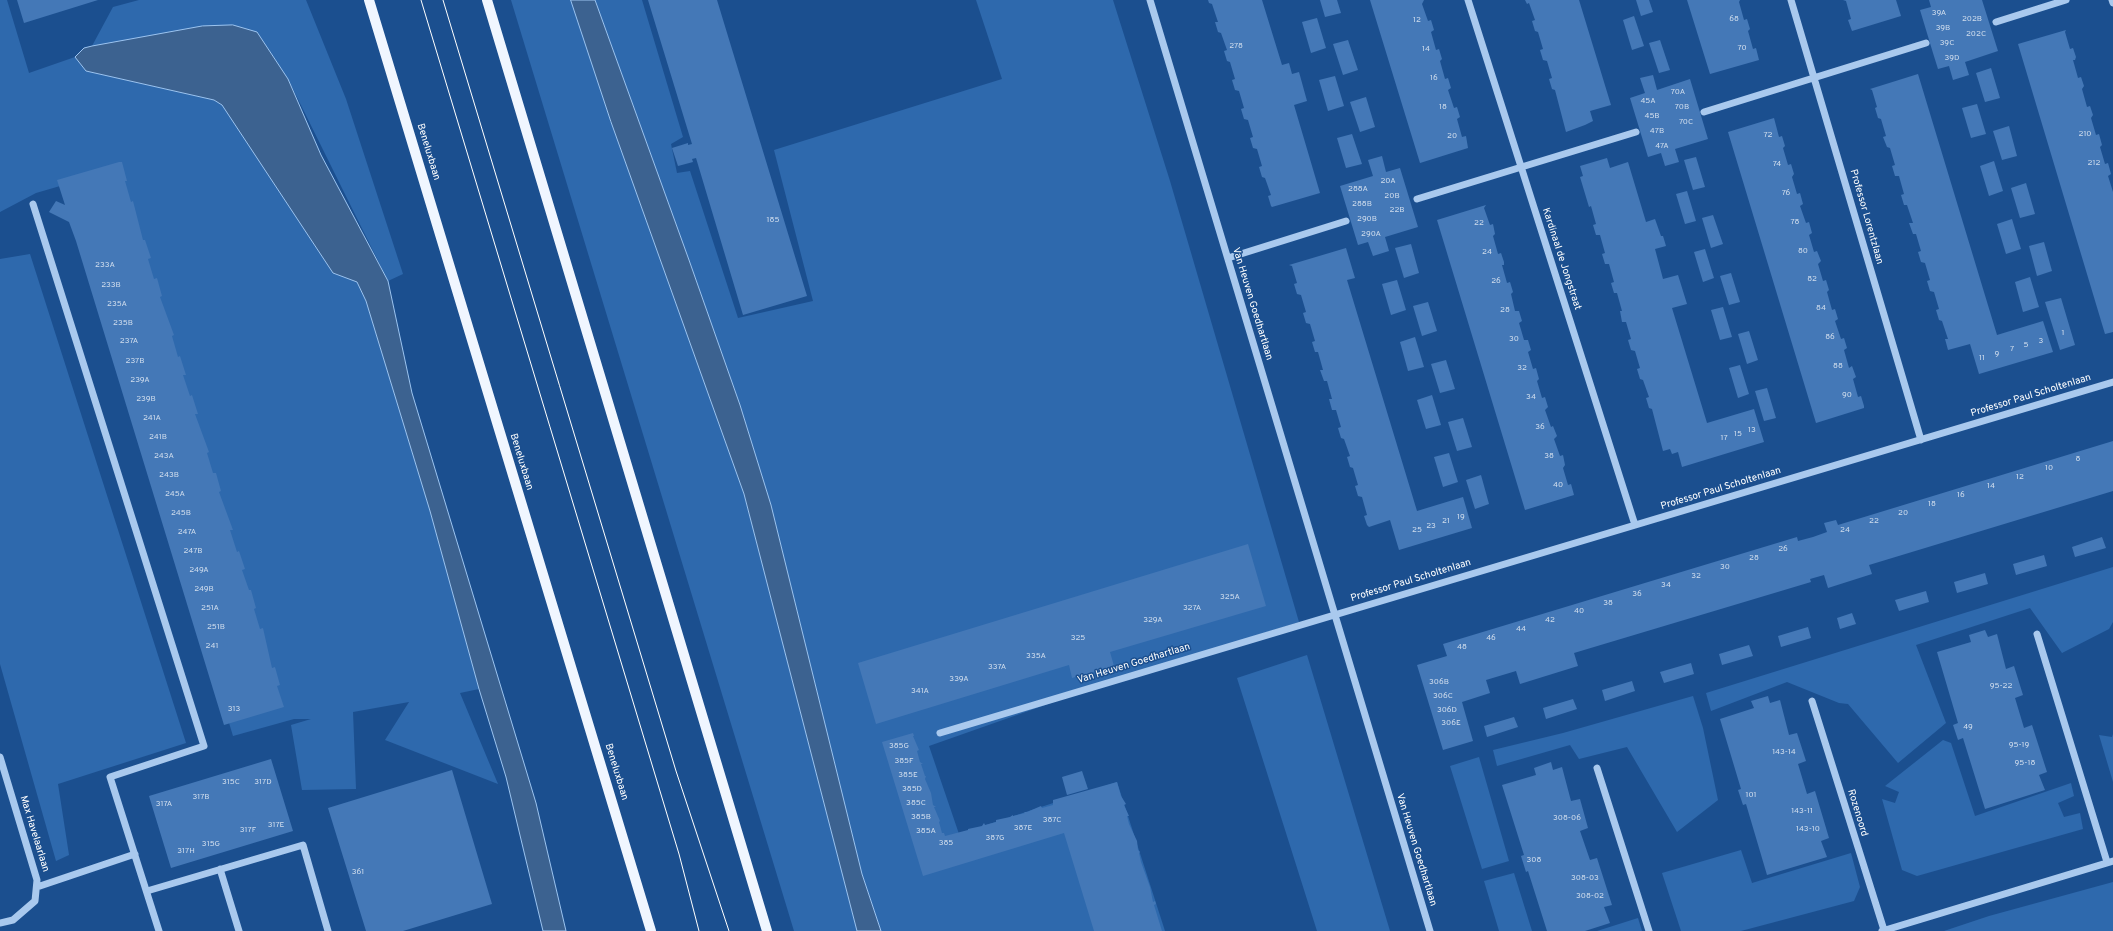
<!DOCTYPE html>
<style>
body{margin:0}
canvas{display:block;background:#1b4f8f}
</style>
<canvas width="2113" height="931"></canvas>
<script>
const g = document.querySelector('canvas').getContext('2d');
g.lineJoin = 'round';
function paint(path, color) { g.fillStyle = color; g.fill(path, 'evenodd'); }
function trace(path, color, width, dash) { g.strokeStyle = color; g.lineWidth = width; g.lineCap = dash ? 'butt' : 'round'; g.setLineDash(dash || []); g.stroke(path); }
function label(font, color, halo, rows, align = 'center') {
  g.font = font + ' Overpass,sans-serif'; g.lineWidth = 3; g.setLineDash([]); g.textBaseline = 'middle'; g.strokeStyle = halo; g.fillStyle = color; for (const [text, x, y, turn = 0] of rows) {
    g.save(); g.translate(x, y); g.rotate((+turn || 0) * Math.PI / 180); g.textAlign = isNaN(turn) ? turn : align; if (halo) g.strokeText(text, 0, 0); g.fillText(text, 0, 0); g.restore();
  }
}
paint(new Path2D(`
 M0,0h7l22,73 46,-16 11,14 128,29 8,5 111,168 24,9 9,19 64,210 49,178 -19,4 38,91 -113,-44 24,-38 -56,10 3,77 -54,1 -11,-65 20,-6h-17l-61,17 -166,-552 -31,9 -36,19z
 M139,0h167l40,99 57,175 -15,7 -100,-202 -31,-47 -165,14 21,-39z
 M511,0h60l40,122 133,372 113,437h-63z
 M595,0h47l41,137 -12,7 6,29 13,-2 48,147 75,-17 -39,-151 228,-71 -26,-79h137l57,181 129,441 -177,56 -193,68 30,88 158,-52 48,149h-284l-19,-57 -91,-369 -31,-100 -51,-145z
 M30,254l156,489 -128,41 11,71 -13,6 -56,-197v-405z
 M2113,567v55l-4,7 -47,24 -32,-45 -114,37 30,78 -48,40 -50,-59 -9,-1 -52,-21 -76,29 -5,-18z
 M1307,655l83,276h-73l-80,-253z
 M1693,696l10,32 15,72 -41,32 -50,-85 -48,12 -9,-14 -73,21 -4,-16 70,-17z
 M2113,734v48l-14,-47 13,2z
 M1943,740l8,3 24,73 96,-33 3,13 -16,7 6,14 16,-4 3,16 -166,47 -15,-6 -20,-71 13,4 4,-11 -14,-6z
 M1479,757l30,104 -27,8 -32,-103z
 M1741,850l11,33 99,-30 9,34 -6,14 -113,30h-60l-19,-58z
 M1514,873l18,58h-33l-15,-50z
 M2113,882v49h-169l45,-15z
 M1638,918l4,13h-45z`), '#2e69ad');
const water = new Path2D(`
 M571,0h24l94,260 51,145 31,100 91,369 19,57h-24l-113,-437 -133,-372z
 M233,25l24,7 31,47 33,76 67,126 24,112 124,410 30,128h-23l-37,-154 -27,-88 -49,-178 -64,-210 -9,-19 -24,-9 -111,-168 -8,-5 -128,-29 -11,-14 9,-9 8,-2 110,-20z`);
paint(water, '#3c6290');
trace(water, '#9cc4f0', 1);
paint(new Path2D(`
 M17,0h81l-74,23z
 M648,0h69l90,296 -64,19 -47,-157 -4,1 1,3 -15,4 -6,-18 16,-5v2l4,-1z
 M1208,0h54l20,65 7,-2 3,11 7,-2 8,29 -13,4 26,88 -48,14 -1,-1 -3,-10 3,-1 -6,-17 -3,-1 -3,-10 3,-1 -5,-17 -4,-1 -3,-10 3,-1 -5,-17 -4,-1 -3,-10 3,-1 -5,-17 -4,-1 -3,-10 3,-1 -5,-17 -3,-1 -3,-10 3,-1 -6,-17 -3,-1 -3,-10h3l-6,-18 -3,-1z
 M1320,0h17l4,13 -16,4z
 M1370,0h54l-2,4 6,17 3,-1 3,10 -3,2 5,18 3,-1 3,10 -2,2 5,18 3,-1 3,10 -3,2 6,18 3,-1 3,10 -3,2 5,18 4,-1 2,12 -48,15z
 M1525,0h54l32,105 -21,6 3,10 -8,4 -19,7 -11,-42 -3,-1 -3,-10 3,-1 -5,-17 -4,-1 -3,-10 3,-1 -5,-17 -3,-1 -3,-10 3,-1 -6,-17 -2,1z
 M1636,0h13l4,12 -12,4z
 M1687,0h53l-1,2 5,18 3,-1 3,10 -2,2 5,18 3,-1 3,12 -49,14z
 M1843,0h53l5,16 -49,15 -4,-11 3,-1 -5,-18z
 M1929,0h53l16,51 -33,11 4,13 -16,5 -4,-14 -11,3 -5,-16 -13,-43 11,-3z
 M1634,16l10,30 -12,4 -9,-30z
 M1317,18l9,30 -15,5 -9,-31z
 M2066,30l-1,2 5,17 3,-1 3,9 -1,3h-2l5,18 3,-1 3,9 -2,3 5,18 3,-1 3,9 -2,3 5,17 3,-1 3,11 -2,2 5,17 3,-1 3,11 -3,2 5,16v140l-8,2 -87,-290z
 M1348,40l10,30 -15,5 -10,-31z
 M1660,40l10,30 -11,3 -10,-30z
 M1991,68l9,30 -15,4 -9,-29z
 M1918,74l79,261 46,-14 10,31 -74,22 -9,-30 -22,6 -3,-11h3l-6,-18 -3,-1 -3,-10 3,-1 -5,-17 -4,-1 -3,-10 3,-1 -5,-17 -4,-1 -3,-10 3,-1 -5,-17h-3l-4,-11h4l-6,-18h-3l-3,-10 3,-1 -5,-18h-4l-3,-10 3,-1 -5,-17 -3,-1 -4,-10 3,-1 -5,-17 -3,-1 -3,-10 2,-1 -5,-17 -2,-1z
 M1653,75l4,15 33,-11 18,60 -33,10 4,13 -14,4 -4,-13 -13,4 -18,-59 15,-5 -5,-15z
 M1335,76l9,30 -16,5 -9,-31z
 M1366,97l9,30 -15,5 -10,-30z
 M1977,104l9,30 -15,4 -9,-30z
 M1774,118l5,19 3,-1 3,10 -2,2 5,17 3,-1 3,10 -2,3 5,17 3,-1 3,11 -3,2 6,17 3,-1 3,11 -3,2 5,17 3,-1 4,10 -3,3 5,17 3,-1 3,10 -2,2 5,18 3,-1 3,10 -3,2 6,18 3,-1 3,10 -3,2 5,18 3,-2 4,11 -3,2 5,18 3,-1 3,10v2l-48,15 -88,-291z
 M2009,126l8,30 -15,4 -9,-29z
 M1352,134l10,30 -16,4 -9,-30z
 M1382,156l4,16 14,-4 18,59 -33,10 4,14 -16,5 -5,-14 -10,3 -18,-59 33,-10 -5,-16z
 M1696,157l9,30 -12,3 -9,-30z
 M1607,158l3,10 18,-6 18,60 9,-3 6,17h2l3,10 -11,3 8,30 15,-4 9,29 -15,4 35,115 47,-14 10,33 -82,25 -4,-15 -6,2 -2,-5 -7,2 -11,-42 -3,-1 -3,-10 3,-1 -6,-17 -3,-1 -3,-10 3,-1 -5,-17 -4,-1 -3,-10 3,-1 -5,-17h-4l-2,-11h2l-5,-18h-3l-3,-10 3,-1 -5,-18h-4l-3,-10 3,-1 -5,-18h-4l-3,-10 3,-1 -5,-18 -2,1 -9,-30 3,-1 -3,-10z
 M1994,161l9,30 -14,5 -9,-30z
 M119,162h3l5,19h-2l6,21 2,-1 10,39h2l6,18 -3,1 6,20 3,-1 5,18 -2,1 14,38 -2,1 6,21 2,-1 6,19h-3l7,21 2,-1 6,19h-3l14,38 -2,1 6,20h3l5,18 -2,1 14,38h-3l7,22 2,-1 6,18 -3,1 7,20h2l5,18 -2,1 6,20 3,-1 9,40 3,-1 5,18 -3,1 7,21 -60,18 -148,-484 -7,-19 -20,-10 7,-11 9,4 -8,-25z
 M2026,183l9,31 -15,4 -9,-30z
 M1687,191l9,30 -11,3 -9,-30z
 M1486,205l-2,3 6,17 3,-1 2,10 -2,2 5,18 3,-1 3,9v3h-2l5,18 3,-1 3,10 -2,2 4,17h4l3,10 -3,2 5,17h4l3,10 -3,2 5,17 3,-1 3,11 -2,2 5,17 3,-1 3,10 -3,3 6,17 2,-1 4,10 -3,3 6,17 3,-1 2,10 -2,3 5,17 3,-1 3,11 -49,15 -88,-290z
 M1713,215l10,29 -12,4 -9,-30z
 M2012,219l9,30 -15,5 -9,-30z
 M2044,242l8,29 -15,5 -8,-30z
 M1411,244l8,29 -15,5 -9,-30z
 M1346,248l9,30 -8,2 70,231 46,-14 9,31 -73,22 -9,-30 -21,7 -2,-2 -3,-9 3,-1 -5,-18 -4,-1 -3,-10 3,-1 -5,-17 -3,-1 -3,-10 3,-1 -6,-17 -3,-1 -3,-10 3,-1 -5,-17h-4l-3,-11h3l-5,-18h-3l-4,-11h3l-5,-18h-3l-3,-10 3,-1 -5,-17 -4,-1 -3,-10 3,-1 -5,-17 -4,-1 -3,-10 3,-1 -5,-17 -3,-1z
 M1705,249l9,29 -11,4 -9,-30z
 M1731,273l9,29 -11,3 -9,-29z
 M2030,277l9,30 -16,5 -8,-30z
 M1397,280l9,30 -15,5 -9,-31z
 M2061,298l14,47 -15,5 -15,-48z
 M1428,302l9,29 -15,5 -9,-30z
 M1723,307l9,30 -12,3 -9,-30z
 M1749,331l9,29 -11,4 -9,-30z
 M1415,337l9,30 -16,4 -8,-29z
 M1446,360l9,29 -15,4 -9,-29z
 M1740,365l9,29 -11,4 -9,-30z
 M1767,388l9,30 -12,3 -9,-30z
 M1432,395l9,30 -15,4 -9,-29z
 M1463,418l9,29 -15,4 -9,-29z
 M2113,441v50l-244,74 3,9 -44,14 -4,-13 -14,4 1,3 -237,71 4,13 -58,18 -4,-13 -30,9 4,13 -28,9 11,39 -30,9 -26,-85 30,-9 -4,-12 354,-107 1,4 15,-4 14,-5 -3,-9 12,-3 2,5z
 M1449,453l9,29 -15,5 -9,-30z
 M1481,475l8,29 -14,5 -9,-29z
 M2102,537l4,11 -31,9 -3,-10z
 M1248,544l18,62 -156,46 4,14 -42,12 -3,-13 -193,59 -18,-61z
 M2044,555l3,11 -31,9 -3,-11z
 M1985,573l3,11 -31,9 -3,-11z
 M1926,591l3,11 -30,9 -4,-11z
 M1852,613l4,11 -16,5 -3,-11z
 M1808,627l3,11 -30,9 -3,-11z
 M1985,630l3,7 9,-3 9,35 8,-3 9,29 -8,3 9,30 8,-3 15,47 -8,3 6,15 -60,19 -22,-71 -5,2 -5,-15 5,-2 -21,-71 34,-10 -2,-7z
 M1749,645l4,11 -31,9 -3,-11z
 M1691,663l3,11 -30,9 -4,-11z
 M1632,681l3,10 -30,10 -3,-11z
 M1768,696l2,7 10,-3 9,35 8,-2 9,28 -8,3 9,30 8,-3 14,47 -8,3 6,16 -60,18 -21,-71 -3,1 -5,-15 3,-1 -21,-70 34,-11 -3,-7z
 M1573,699l4,10 -31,10 -3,-11z
 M1514,717l4,10 -31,10 -3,-11z
 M913,733l1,3h-1l6,14 -2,1 3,11 3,2h-2l4,12h1l-1,3 6,14 2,12 3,2h-2l6,14 -1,1 3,11h2l1,3 23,-6v-1l14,-3 2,-3 1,2 11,-3v-2l14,-3 3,-2v1l12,-3 -1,-1h3l14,-6 1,2 11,-3v-5l64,-18 4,14 5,8 -2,1 5,11h-2l2,8 8,17 1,9 2,2 -1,1 2,9 9,25 3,15 2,-1 1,3 -2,1 8,26h-68l-30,-98 -141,43 -41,-134z
 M271,759l22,72 -122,37 -22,-72z
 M1551,762l2,8 9,-3 9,34 9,-2 8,29 -8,3 10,29 7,-2 15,47 -8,2 6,16 -25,8h-38l-19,-60 -2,1 -5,-16 3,-1 -22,-70 34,-10 -2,-7z
 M452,770l40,134 -89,27h-37l-38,-123z
 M1082,771l6,18 -21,6 -5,-18z`), '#4478b7');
trace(new Path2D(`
 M1150,0l280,931
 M1468,0l167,525
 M1791,0l130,440
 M2112,0l1,3
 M1996,22l70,-22
 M1704,112l222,-69
 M1417,199l219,-67
 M33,204l171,542 -94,31 49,154
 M1228,258l118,-37
 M2037,634l70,228
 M1812,701l72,229
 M940,733l1173,-351
 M0,757l37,123 -2,21 -22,19 -13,3
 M1597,768l52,163
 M220,869l19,62
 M37,887l98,-33
 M147,891l156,-46 25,86
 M1882,931l231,-70`), '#a9c9ee', 7);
trace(new Path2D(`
 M369,0l282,931
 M487,0l280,931`), '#f0f6ff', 10);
trace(new Path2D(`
 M421,0l258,854 20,77
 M443,0l233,771 53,160`), '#fff', 1);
label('8px', '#d0dded', null, [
 ["39A",1939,13],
 ["68",1734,19],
 ["202B",1972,19],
 ["12",1417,20],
 ["39B",1943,28],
 ["202C",1976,34],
 ["39C",1947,43],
 ["278",1236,46],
 ["70",1742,48],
 ["14",1426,49],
 ["39D",1952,58],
 ["16",1434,78],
 ["70A",1678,92],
 ["45A",1648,101],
 ["18",1443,107],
 ["70B",1682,107],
 ["45B",1652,116],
 ["70C",1686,122],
 ["47B",1657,131],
 ["210",2085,134],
 ["72",1768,135],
 ["20",1452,136],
 ["47A",1662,146],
 ["212",2094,163],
 ["74",1777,164],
 ["20A",1388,181],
 ["288A",1358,189],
 ["76",1786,193],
 ["20B",1392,196],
 ["288B",1362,204],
 ["22B",1397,210],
 ["290B",1367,219],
 ["185",773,220],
 ["78",1795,222],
 ["22",1479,223],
 ["290A",1371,234],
 ["80",1803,251],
 ["24",1487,252],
 ["233A",105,265],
 ["82",1812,279],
 ["26",1496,281],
 ["233B",111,285],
 ["235A",117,304],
 ["84",1821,308],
 ["28",1505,310],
 ["235B",123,323],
 ["1",2063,333],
 ["86",1830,337],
 ["30",1514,339],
 ["237A",129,341],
 ["3",2041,341],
 ["5",2026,345],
 ["7",2012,349],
 ["9",1997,354],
 ["11",1982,358],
 ["237B",135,361],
 ["88",1838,366],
 ["32",1522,368],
 ["239A",140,380],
 ["90",1847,395],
 ["34",1531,397],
 ["239B",146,399],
 ["241A",152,418],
 ["36",1540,427],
 ["13",1752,430],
 ["15",1738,434],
 ["241B",158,437],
 ["17",1724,438],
 ["243A",164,456],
 ["38",1549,456],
 ["8",2078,459],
 ["10",2049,468],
 ["243B",169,475],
 ["12",2020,477],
 ["40",1558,485],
 ["14",1991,486],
 ["245A",175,494],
 ["16",1961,495],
 ["18",1932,504],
 ["245B",181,513],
 ["20",1903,513],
 ["19",1461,517],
 ["21",1446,521],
 ["22",1874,521],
 ["23",1431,526],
 ["25",1417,530],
 ["24",1845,530],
 ["247A",187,532],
 ["26",1783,549],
 ["247B",193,551],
 ["28",1754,558],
 ["30",1725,567],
 ["249A",199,570],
 ["32",1696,576],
 ["34",1666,585],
 ["249B",204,589],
 ["36",1637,594],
 ["325A",1230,597],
 ["38",1608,603],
 ["251A",210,608],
 ["327A",1192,608],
 ["40",1579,611],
 ["329A",1153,620],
 ["42",1550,620],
 ["251B",216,627],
 ["44",1521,629],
 ["325",1078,638],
 ["46",1491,638],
 ["241",212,646],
 ["48",1462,647],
 ["335A",1036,656],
 ["337A",997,667],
 ["339A",959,679],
 ["306B",1439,682],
 ["95-22",2001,686],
 ["341A",920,691],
 ["306C",1443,696],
 ["313",234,709],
 ["306D",1447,710],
 ["306E",1451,723],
 ["49",1968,727],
 ["95-19",2019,745],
 ["385G",899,746],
 ["143-14",1784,752],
 ["385F",904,761],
 ["95-18",2025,763],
 ["385E",908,775],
 ["315C",231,782],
 ["317D",263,782],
 ["385D",912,789],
 ["101",1751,795],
 ["317B",201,797],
 ["385C",916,803],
 ["317A",164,804],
 ["143-11",1802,811],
 ["385B",921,817],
 ["308-06",1567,818],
 ["387C",1052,820],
 ["317E",276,825],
 ["387E",1023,828],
 ["143-10",1808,829],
 ["317F",248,830],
 ["385A",926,831],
 ["387G",995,838],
 ["385",946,843],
 ["315G",211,844],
 ["317H",186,851],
 ["308",1534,860],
 ["361",358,872],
 ["308-03",1585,878],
 ["308-02",1590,896]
]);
label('10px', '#fff', '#1b4f8f', [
 ["Beneluxbaan",428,152,73],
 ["Professor Lorentzlaan",1866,217,74],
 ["Kardinaal de Jongstraat",1561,259,72],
 ["Van Heuven Goedhartlaan",1252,304,73],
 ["Professor Paul Scholtenlaan",2031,396,-17],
 ["Beneluxbaan",521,462,73],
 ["Professor Paul Scholtenlaan",1721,489,-17],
 ["Professor Paul Scholtenlaan",1411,581,-17],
 ["Van Heuven Goedhartlaan",1134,664,-17],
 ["Beneluxbaan",616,772,73],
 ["Rozenoord",1857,813,73],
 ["Max Havelaarlaan",34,834,73],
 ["Van Heuven Goedhartlaan",1416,850,73]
]);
</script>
